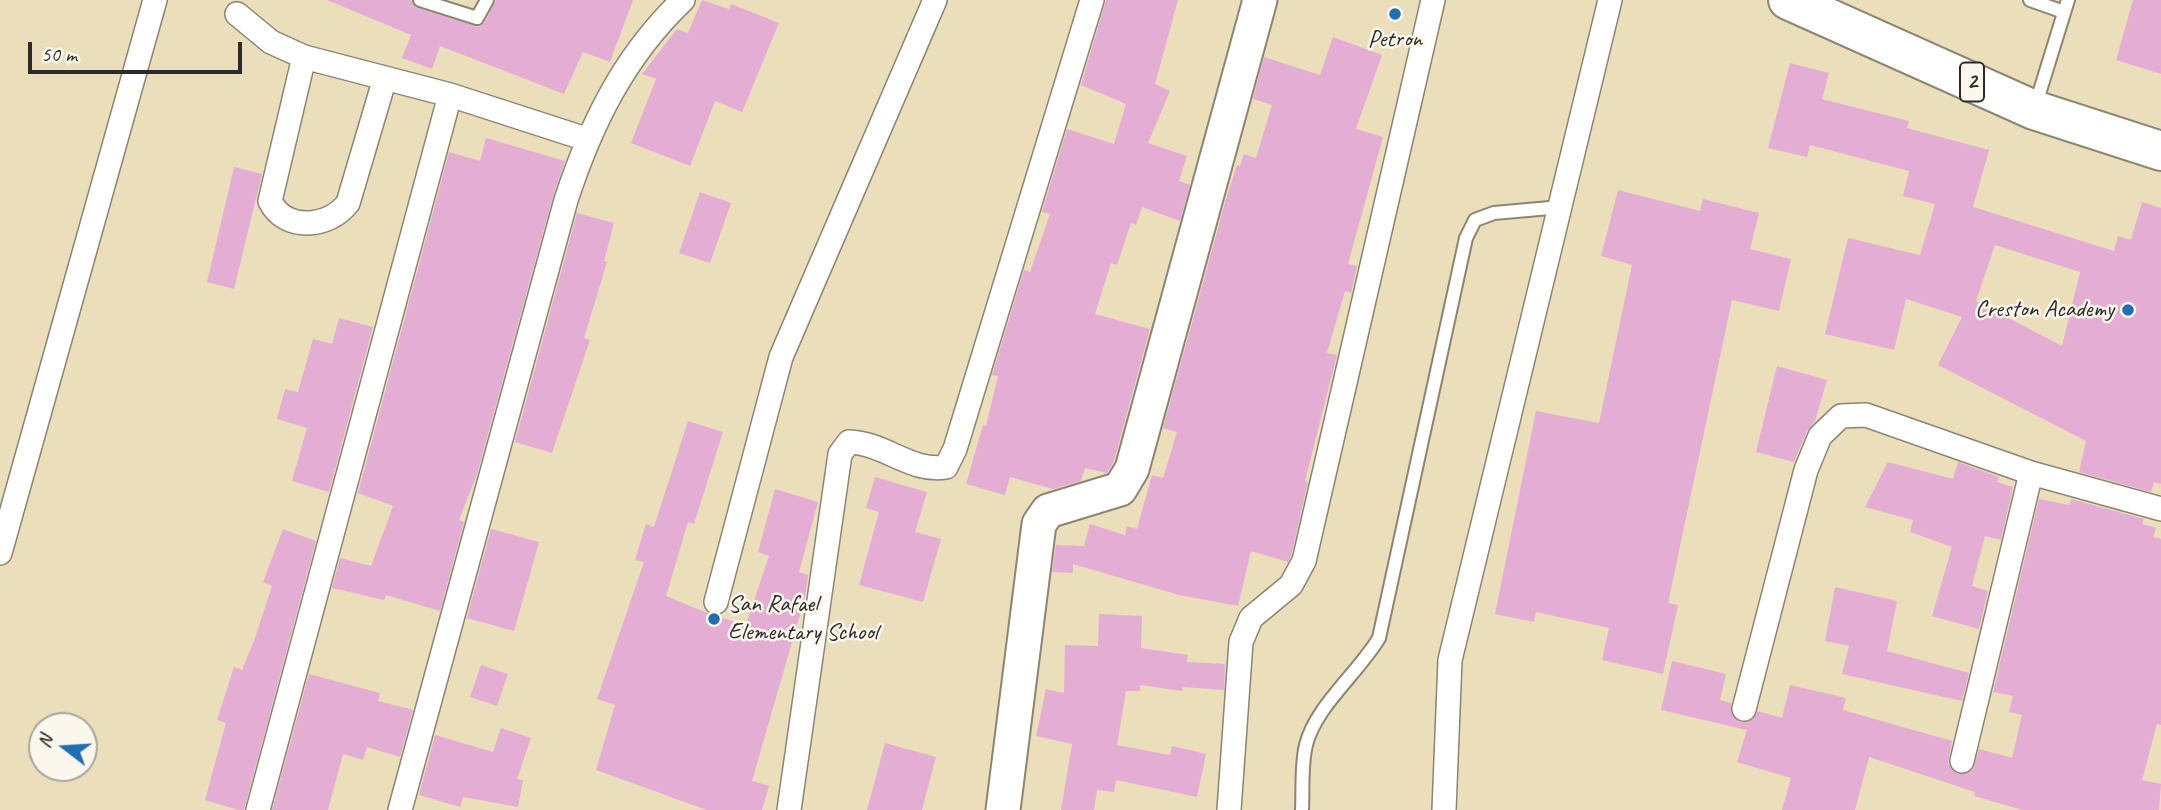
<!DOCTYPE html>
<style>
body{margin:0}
#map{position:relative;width:2161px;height:810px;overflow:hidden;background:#ebdfbb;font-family:Caveat,sans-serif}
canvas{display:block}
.north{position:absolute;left:28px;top:712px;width:70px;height:70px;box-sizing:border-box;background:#fbf7ec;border:2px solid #a8a59f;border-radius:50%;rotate:287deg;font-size:19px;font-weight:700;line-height:28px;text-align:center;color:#2b2b2b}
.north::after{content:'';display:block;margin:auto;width:24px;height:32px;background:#1f6fb2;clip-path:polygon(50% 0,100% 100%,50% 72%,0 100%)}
.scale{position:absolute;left:28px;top:42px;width:214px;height:32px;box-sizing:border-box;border:4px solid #2b2b2b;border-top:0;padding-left:9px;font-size:21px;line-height:24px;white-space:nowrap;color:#2b2b2b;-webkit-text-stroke:5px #fbf7ec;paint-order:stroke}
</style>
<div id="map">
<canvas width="2161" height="810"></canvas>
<div class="north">N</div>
<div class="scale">50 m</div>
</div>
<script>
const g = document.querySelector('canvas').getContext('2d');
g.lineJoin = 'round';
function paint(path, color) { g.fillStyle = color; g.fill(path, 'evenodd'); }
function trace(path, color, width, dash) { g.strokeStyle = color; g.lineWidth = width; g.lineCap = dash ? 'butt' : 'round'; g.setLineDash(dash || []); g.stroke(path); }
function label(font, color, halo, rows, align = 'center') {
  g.font = font + ' Caveat,sans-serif'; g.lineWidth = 5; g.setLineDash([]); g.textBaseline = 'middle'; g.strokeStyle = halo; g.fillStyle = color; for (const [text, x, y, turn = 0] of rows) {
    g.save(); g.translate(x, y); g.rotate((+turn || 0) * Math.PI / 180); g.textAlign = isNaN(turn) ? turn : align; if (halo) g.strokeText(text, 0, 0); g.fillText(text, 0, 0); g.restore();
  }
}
paint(new Path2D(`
 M327,0h84l6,8 61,19 7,-5 11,-22h137l-23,62 -27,-10 -19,42 -124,-48 -8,23 -30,-11 9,-23z
 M702,0l27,9 2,-5 48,19 -37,89 -27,-11 -25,65 -59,-23 25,-64 -14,-5 35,-45 11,4z
 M1106,0h72l-23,84 15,7 -22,52 39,13 -8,25 11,4 -10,36 -38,-14 -6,18 -5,-2 -14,42 -6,-2 -16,51 55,15 -36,132 -7,12 -22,-5 -4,13 -28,8 -43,-12 -5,18 -39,-11 17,-59 3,1 12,-50 -6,-1 32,-105 6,2 20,-58 -8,-2 25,-83 47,15 12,-40 -45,-19z
 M2133,0h28v74l-45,-14z
 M1333,37l49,18 -26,74 27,8 -35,127 9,2 -6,27 -6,-2 -18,62 10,2 -32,126 3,1 -17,74 -3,6 -37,-11 -13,55 -59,-11 -106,-31v9l-21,-1 4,-27 28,1 6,-22 35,11 2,-9 10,3 15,-54 11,3 14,-46 -14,-4 63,-229 11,-34 3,1 4,-12 12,4 16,-53 -19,-6 11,-42 56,18z
 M1790,63l39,10 -7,26 87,22 -2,7 82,22 -16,57 141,44 4,-15 13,4 11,-38 19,6v276l-7,-2 -3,10 -72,-20 7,-31 -148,-76 24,-48 -56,-18 -12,51 -69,-16 23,-96 72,17 15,-51 -32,-8 6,-25 -99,-26 -3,12 -39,-9zM1995,245l85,27 -18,74 -86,-45z
 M486,138l79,23 -12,35 -76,278 -18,46 5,2 -24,89 -54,-16 -2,5 -52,-12 8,-30 31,8 22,-60 -35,-13 91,-341 31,9z
 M234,167l28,7 -28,115 -27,-7z
 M1618,190l82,21 3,-12 56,14 -9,36 41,10 -12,52 -47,-11 -64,303 10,2 -15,69 -61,-14 7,-32 -73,-16 -2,10 -39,-8 41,-203 63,12 33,-158 -31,-9z
 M700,192l31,11 -21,60 -31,-10z
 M577,213l37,10 -10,38 3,1 -23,76 6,2 -38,113 -37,-11z
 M339,318l34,9 -44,165 -37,-11 15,-53 -30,-9 8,-30 13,3 15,-53 19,5z
 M1777,366l50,14 -12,41 -8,10 -13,31 -38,-10z
 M688,421l35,11 -29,92 -6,-2 -22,74 46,19 34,10 23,-69 -11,-4 17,-63 43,13 -19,70 9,3 -3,22 -53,184 17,5 -7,24h-55l-111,-40 19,-65 -18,-6 47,-137 -9,-2 11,-36 8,3z
 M1888,462l65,17 5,-17 41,15 -2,5 16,5 -12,53 -16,-4 -13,50 16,5 -9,38 -47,-13 20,-69 -42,-15 3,-12 -48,-13z
 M875,477l52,15 -12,40 26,7 -18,63 -64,-17 20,-73 -13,-4z
 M2039,499l31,6 1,-6 73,20 -2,5 14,4 -3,9 8,2v186l-4,-1 -15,56 19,4 -2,26h-136l-49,-14 1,-4 -106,-35 -14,53h-73l9,-32 -54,-16 10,-32 -86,-20 11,-49 54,13 -6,26 11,3v10l9,9 13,-3 5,-8 24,7 8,-33 56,13 -3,12 109,31 -4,23 10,10 15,-4 6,-21 33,9 10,-43 -13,-3 4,-16 -20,-4z
 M283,529l33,12 -72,269h-5l-34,-10 21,-77 -9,-3 17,-53 8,3 13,-32 17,-52 -9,-4z
 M491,529l48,13 -25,89 -47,-13z
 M1835,587l62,14 -10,50 82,22 -7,28 -120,-27 7,-28 -24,-5z
 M1099,614l43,2 -1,32 47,7 -1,7 38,2 -1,26 -41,-3 -1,4 -42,-6v6h-14l-9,54 53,10 2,-9 34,8 -9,43 -81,-17 -2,12 -17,-2 -3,20h-33l11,-66 -36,-8 10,-47 18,4 1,-48 33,1z
 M481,665l27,9 -11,32 -27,-9z
 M309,674l71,19 -2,8 35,9 -13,47 -33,-10 -4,13 -20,-6 -15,56h-56z
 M501,728l30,10 -14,41 6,1 -5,27 -55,-10 -3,10 -41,-12 16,-60 58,17z
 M885,743l51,14 -14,53h-55z`), '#e4add3');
const lane = new Path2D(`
 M420,0l57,18 10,-18
 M2030,0l34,12
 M2035,107l33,-107
 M1302,810c1,-21 -1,-45 4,-65 9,-38 53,-73 73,-107l87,-400 9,-18 19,-7 67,-6`);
const street = new Path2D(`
 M237,14l34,28 33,15 146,38 136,44
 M304,57l-34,144c15,31 59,27 78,2l37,-125
 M0,553l155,-553
 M716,602l65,-245 154,-357
 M1744,709l62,-239 14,-34 21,-20 25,-1 165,58 130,36
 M1962,761l69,-288
 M258,810l192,-715
 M400,810l166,-610c25,-76 58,-144 117,-200
 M789,810l51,-356 9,-12c36,1 62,31 97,25l9,-18 137,-449
 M1229,810l12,-168 10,-24 40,-33 13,-24 129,-561
 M1444,810l6,-150 160,-660`);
const secondary = new Path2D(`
 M1003,810l36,-286 9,-13 72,-22 12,-20 128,-469`);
const highway = new Path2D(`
 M1788,0l246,110 127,41`);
trace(lane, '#8b8573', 16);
trace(street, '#8b8573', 26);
trace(secondary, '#8b8573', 37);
trace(highway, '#8b8573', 42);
trace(lane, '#fff', 12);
trace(street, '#fff', 23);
trace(secondary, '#fff', 33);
trace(highway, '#fff', 38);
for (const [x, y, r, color] of [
 [1395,14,7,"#1f6fb2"],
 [2128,310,7,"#1f6fb2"],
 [714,619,7,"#1f6fb2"]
]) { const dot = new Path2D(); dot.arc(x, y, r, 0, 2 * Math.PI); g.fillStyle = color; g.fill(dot); trace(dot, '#fbf7ec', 2.5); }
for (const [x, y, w] of [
 [1972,82,24]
]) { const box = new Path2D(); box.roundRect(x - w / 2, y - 19.5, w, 39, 5); g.fillStyle = '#fbf7ec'; g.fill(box); trace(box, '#2b2b2b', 2); }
label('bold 23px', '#2b2b2b', null, [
 ["2",1972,82]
]);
label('24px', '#2b2b2b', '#fbf7ec', [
 ["Petron",1395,40],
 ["Creston Academy",2114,310,"right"],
 ["San Rafael",728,605,"left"],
 ["Elementary School",728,633,"left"]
]);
</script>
